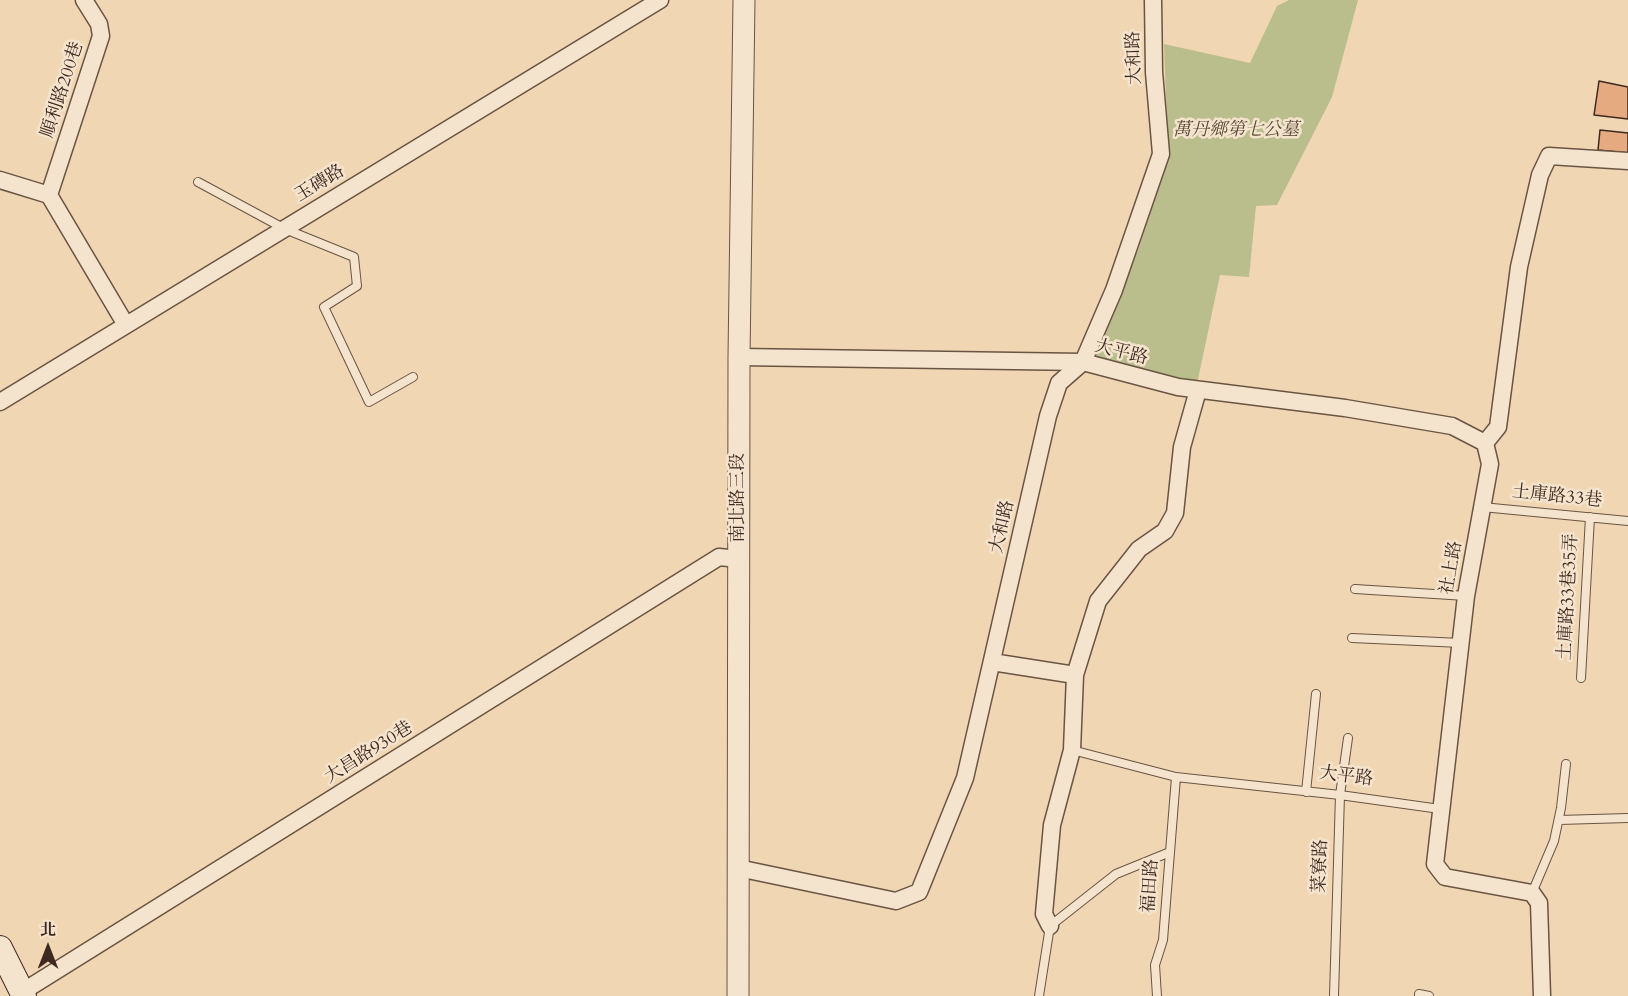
<!DOCTYPE html>
<meta charset="utf-8">
<style>
body{margin:0}
#map{position:relative;width:1628px;height:996px;overflow:hidden;background:#f0d6b2;font-family:Cardo,"Noto Serif TC",serif}
canvas{display:block}
.north{position:absolute;left:18px;top:918px;width:60px;height:60px;-webkit-text-stroke:4px #f5e4cd;paint-order:stroke;rotate:0deg;font-size:16px;font-weight:700;line-height:24px;text-align:center;color:#3e2920}
.north::after{content:'';display:block;margin:auto;width:21px;height:27px;background:#3e2920;clip-path:polygon(50% 0,100% 100%,50% 72%,0 100%)}
</style>
<div id="map">
<canvas width="1628" height="996"></canvas>
<div class="north">北</div>
</div>
<script>
const g = document.querySelector('canvas').getContext('2d');
g.lineJoin = 'round';
function paint(path, color) { g.fillStyle = color; g.fill(path, 'evenodd'); }
function trace(path, color, width, dash) { g.strokeStyle = color; g.lineWidth = width; g.lineCap = dash ? 'butt' : 'round'; g.setLineDash(dash || []); g.stroke(path); }
function label(font, color, halo, rows, align = 'center') {
  g.font = font + ' Cardo,"Noto Serif TC",serif'; g.lineWidth = 5; g.setLineDash([]); g.textBaseline = 'middle'; g.strokeStyle = halo; g.fillStyle = color; for (const [text, x, y, turn = 0] of rows) {
    g.save(); g.translate(x, y); g.rotate((+turn || 0) * Math.PI / 180); g.textAlign = isNaN(turn) ? turn : align; if (halo) g.strokeText(text, 0, 0); g.fillText(text, 0, 0); g.restore();
  }
}
paint(new Path2D(`
 M1289,0h69l-26,97 -55,108 -21,1 -7,71 -29,-2 -23,109 -105,-27 46,-107 30,-95 -4,-111 86,19 27,-57z`), '#babe8c');
const building = new Path2D(`
 M1599,81l29,6v32l-34,-4z
 M1600,130l28,3v20l-30,-3z`);
paint(building, '#e6aa80');
trace(building, '#3e2920', 1.5);
const service = new Path2D(`
 M198,182l87,47 69,28 3,29 -33,21 45,95 44,-25
 M1482,507l146,14
 M1355,589l111,7
 M1352,638l109,5
 M1581,678l9,-161
 M1072,750l104,27 164,18 100,14
 M1306,792l10,-98
 M1559,820l69,-2
 M1532,893l22,-52 7,-33 5,-44
 M1039,996l11,-70 66,-52 54,-22
 M1157,996l-2,-31 8,-25 13,-163
 M1334,996l6,-201 8,-57
 M1419,996v-2l10,2`);
const minor = new Path2D(`
 M0,180l49,15 77,130
 M49,195l52,-159 -2,-12 -15,-24
 M739,357l344,5 95,25 167,21 107,18 33,17
 M0,402l660,-402
 M992,662l83,13
 M738,868l158,33 23,-9 46,-114 83,-362 11,-33 24,-21 31,-72 47,-136 -7,-82 -1,-72
 M1050,926l-6,-12 8,-89 20,-75 3,-75 23,-74 41,-52 26,-18 10,-18 7,-66 16,-57
 M22,992l697,-435 20,2
 M1542,996l-3,-93 -7,-10 -87,-16 -10,-13 31,-268 24,-132 -5,-21 13,-16 21,-160 21,-92 9,-19 79,5`);
const tertiary = new Path2D(`
 M738,996l1,-639 5,-357`);
const secondary = new Path2D(`
 M0,948l24,48`);
trace(service, '#6a5444', 10);
trace(minor, '#6a5444', 19);
trace(tertiary, '#6a5444', 23);
trace(secondary, '#3e2920', 26);
trace(service, '#f5e4cd', 8);
trace(minor, '#f5e4cd', 16);
trace(tertiary, '#f5e4cd', 21);
trace(secondary, '#f5e4cd', 24);
label('18px', '#3e2920', '#f5e4cd', [
 ["大和路",1135,58,-92],
 ["順利路200巷",63,90,-72],
 ["玉磚路",320,184,-31],
 ["大平路",1121,353,14],
 ["土庫路33巷",1557,497,6],
 ["南北路三段",739,498,-90],
 ["大和路",1003,527,-77],
 ["社上路",1452,568,-80],
 ["土庫路33巷35弄",1569,597,-87],
 ["大昌路930巷",369,753,-32],
 ["大平路",1346,777,7],
 ["菜寮路",1321,866,-88],
 ["福田路",1151,886,-86]
]);
label('italic 18px', '#574736', '#f5e4cd', [
 ["萬丹鄉第七公墓",1236,131]
]);
</script>
